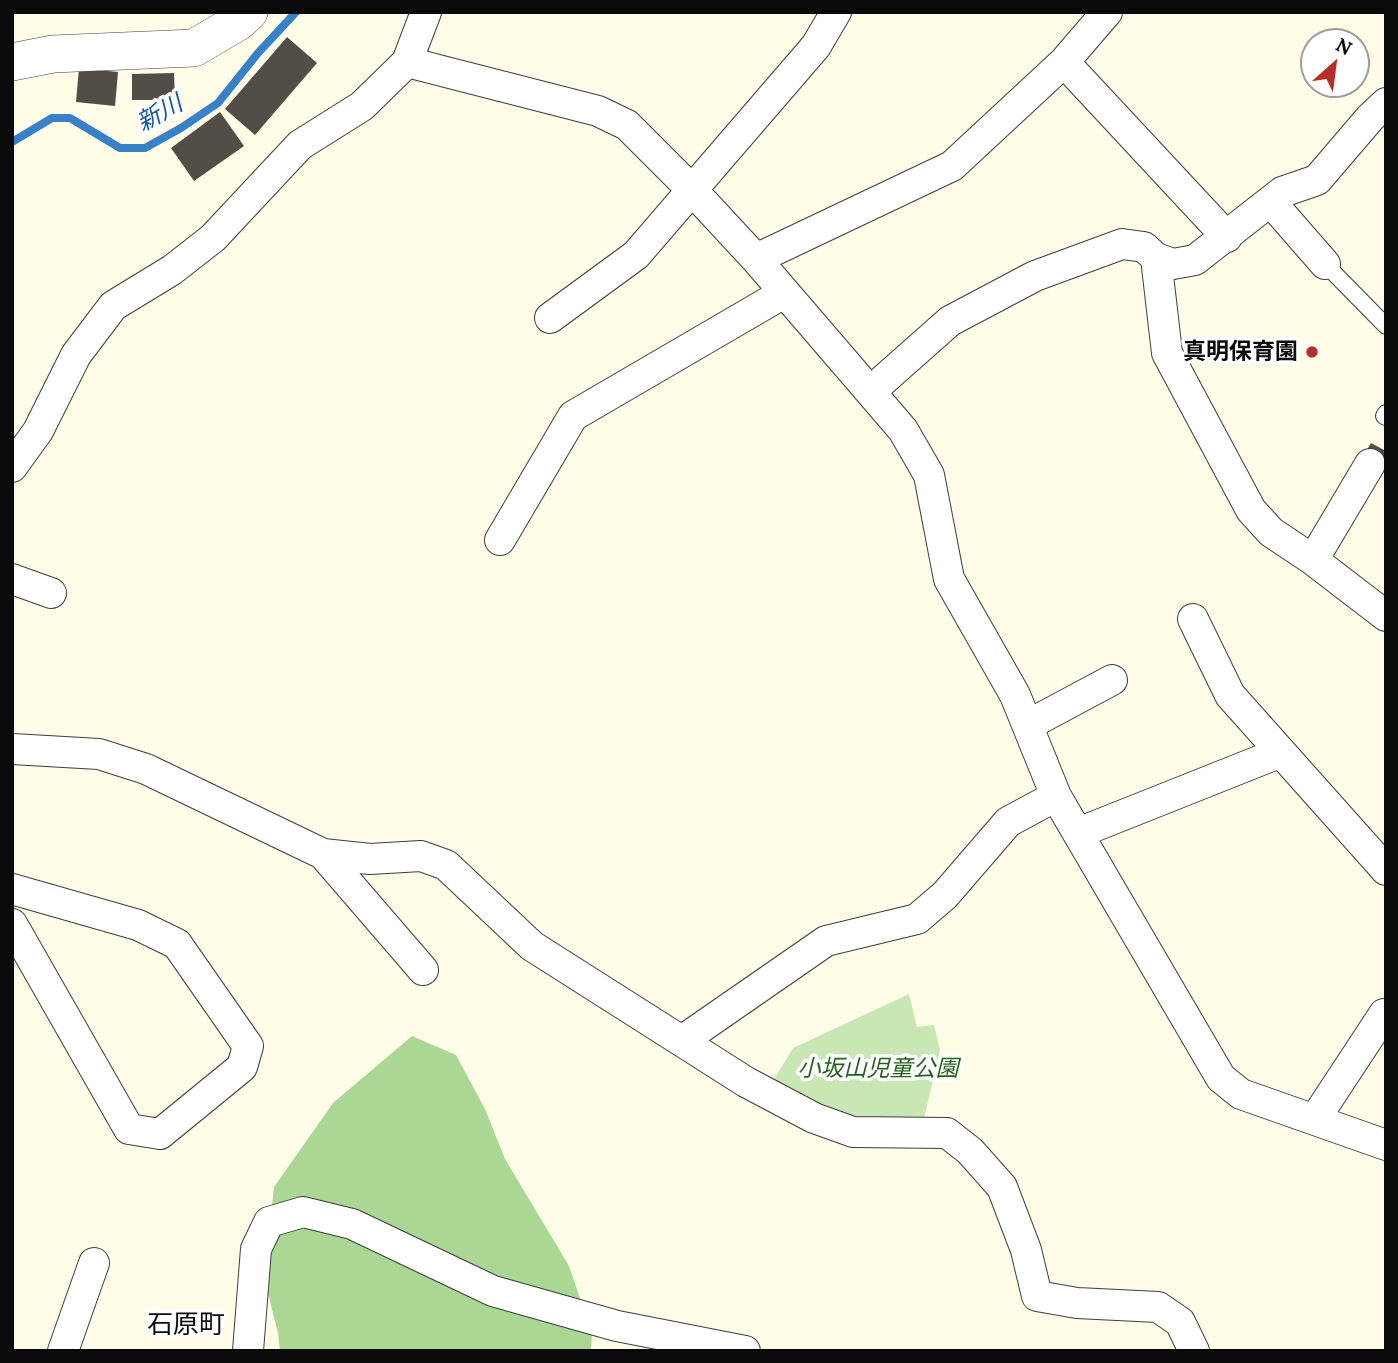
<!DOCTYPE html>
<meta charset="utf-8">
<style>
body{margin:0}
#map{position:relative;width:1398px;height:1363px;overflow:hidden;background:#fffce8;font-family:Lora,serif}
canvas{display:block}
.frame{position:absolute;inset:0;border:14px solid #0a0a0a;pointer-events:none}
.north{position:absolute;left:1300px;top:28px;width:70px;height:70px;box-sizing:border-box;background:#fff;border:2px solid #9d9d9d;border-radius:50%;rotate:28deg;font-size:19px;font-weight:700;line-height:28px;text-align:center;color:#0a0a0a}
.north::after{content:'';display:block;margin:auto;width:24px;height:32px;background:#b62e27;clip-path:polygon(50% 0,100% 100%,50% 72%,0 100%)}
</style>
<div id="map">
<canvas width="1398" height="1363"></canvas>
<div class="frame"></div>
<div class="north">N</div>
</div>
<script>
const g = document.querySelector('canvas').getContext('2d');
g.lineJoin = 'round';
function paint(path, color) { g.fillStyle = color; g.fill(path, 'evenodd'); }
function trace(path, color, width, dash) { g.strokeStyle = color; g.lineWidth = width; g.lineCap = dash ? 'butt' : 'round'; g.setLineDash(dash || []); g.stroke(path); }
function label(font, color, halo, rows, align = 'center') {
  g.font = font + ' Lora,"Noto Sans JP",serif'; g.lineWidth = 7; g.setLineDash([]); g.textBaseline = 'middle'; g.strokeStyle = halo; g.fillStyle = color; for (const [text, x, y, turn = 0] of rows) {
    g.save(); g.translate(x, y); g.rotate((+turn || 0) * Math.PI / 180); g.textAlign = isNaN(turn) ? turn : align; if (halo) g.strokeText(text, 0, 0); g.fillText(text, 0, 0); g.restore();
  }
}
paint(new Path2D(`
 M909,994l8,33 17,-2 6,25 -17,73 -71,2 -79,-44 20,-33z`), '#c9e7b4');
paint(new Path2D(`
 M412,1036l44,19 29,54 20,50 64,107 23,67 -1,18h-311l-2,-18 -14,-55 10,-91 59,-84z`), '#abd794');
trace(new Path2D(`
 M12,142l40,-24h18l50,30h25l36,-20 37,-25 40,-50 38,-41`), '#3881c9', 8);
paint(new Path2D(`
 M287,37l30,26 -62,72 -30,-26z
 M79,68l39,4 -3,34 -39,-4z
 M174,73l1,27h-43v-26z
 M220,112l24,34 -50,35 -23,-33z
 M1371,443l15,8 -2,9 -17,-10z`), '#534d47');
const service = new Path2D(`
 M1325,264l61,62
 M1386,413l-2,3 2,1`);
const minor = new Path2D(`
 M407,62l191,49 29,14 65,65 64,69 147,171 26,45 20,104 66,116 41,101 165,282 20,16 145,51
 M1064,62l163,175
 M1271,202l54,62
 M1156,258l11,95 84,157 20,22 42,28 73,56
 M756,259l196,-93 112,-104 43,-50
 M550,318l86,-63 180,-209 20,-34
 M871,391l79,-70 85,-45 87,-32 22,3 12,11 17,6 22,-4 87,-68 35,-12 53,-62 16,-15
 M12,467l26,-36 38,-76 37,-49 59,-36 41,-32 87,-93 62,-39 45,-44 19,-50
 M500,540l73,-124 211,-123
 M1313,560l57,-96
 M12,579l39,14
 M1193,619l37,76 156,175
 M1028,725l84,-45
 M12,749l87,5 47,15 177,85 47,5 51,-3 25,9 86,81 214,136 68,36 39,14 94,1 23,18 32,36 24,63 11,46 40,7 81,4 22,15 14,29
 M1078,833l201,-80
 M323,854l100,116
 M12,889l126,36 39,19 71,102 -6,21 -82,67 -31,-5 -117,-205
 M683,1040l143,-99 91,-22 28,-24 63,-73 48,-26
 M1315,1119l69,-105
 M63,1351l31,-88
 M248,1351l8,-102 13,-27 34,-10 49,12 141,67 124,35 128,25`);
const tertiary = new Path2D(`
 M12,62l41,-8 141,-6 44,-26 11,-10`);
trace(service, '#3d3d3d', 18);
trace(minor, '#3d3d3d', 32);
trace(tertiary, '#3d3d3d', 38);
trace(service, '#fff', 16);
trace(minor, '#fff', 30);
trace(tertiary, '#fff', 37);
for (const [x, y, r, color] of [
 [1312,352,7,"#b62e27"]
]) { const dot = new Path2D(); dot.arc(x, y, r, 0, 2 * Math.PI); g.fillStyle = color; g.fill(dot); trace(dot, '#fff', 2.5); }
label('bold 23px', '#0a0a0a', '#fff', [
 ["真明保育園",1298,352]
], 'right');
label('italic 23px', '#255f1d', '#fff', [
 ["小坂山児童公園",878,1069]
]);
label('italic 24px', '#185498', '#fff', [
 ["新川",160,114,-29]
]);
label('26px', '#0a0a0a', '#fff', [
 ["石原町",186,1326]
]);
</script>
